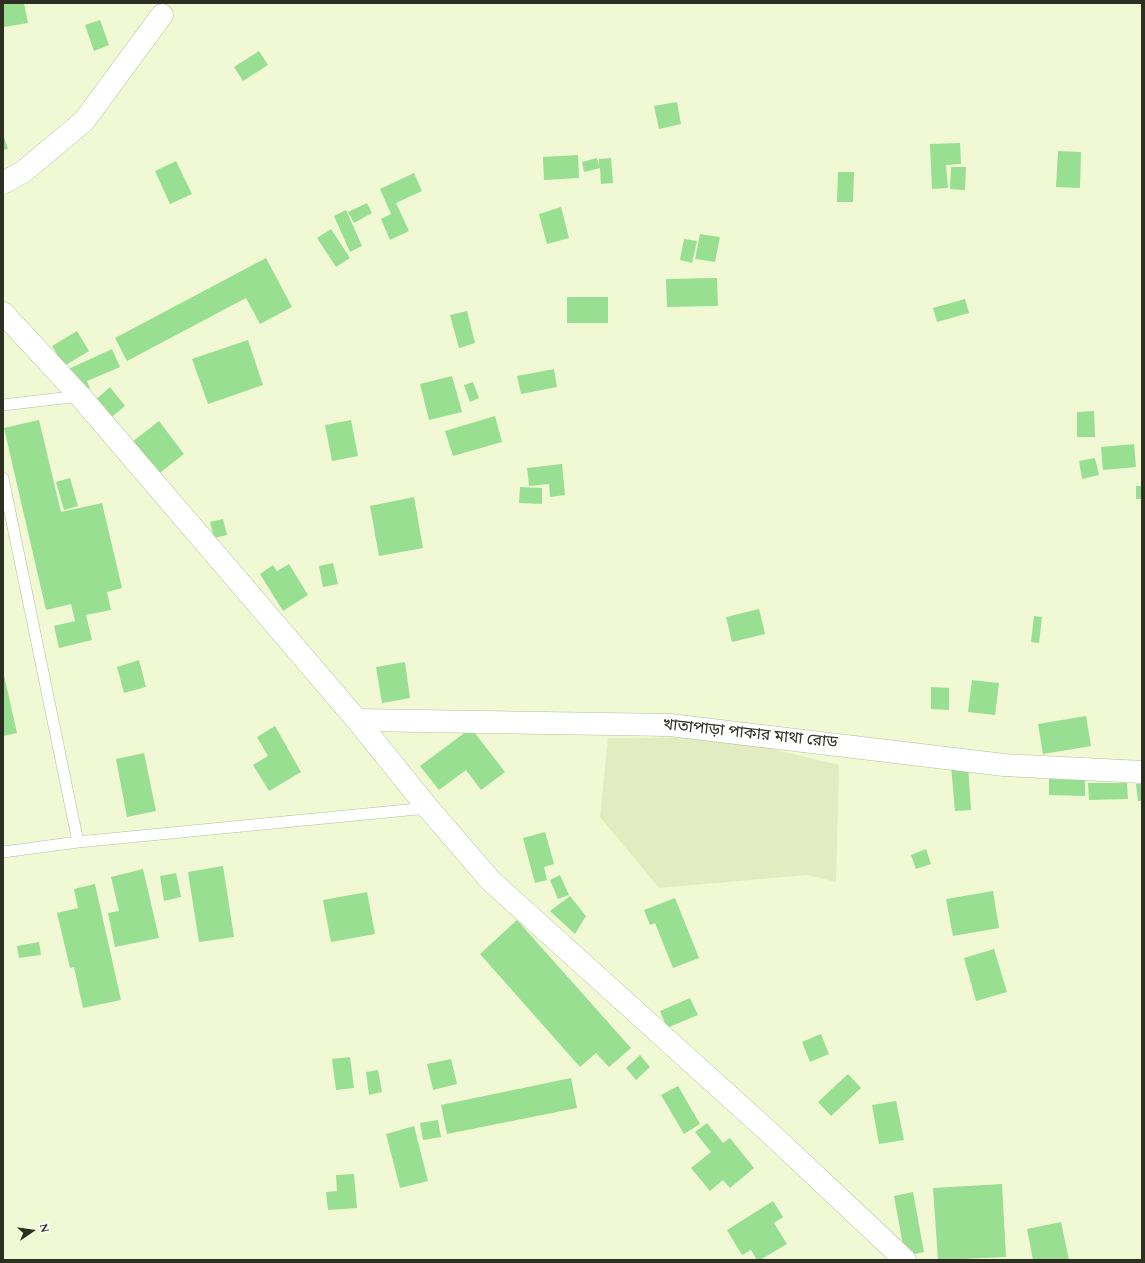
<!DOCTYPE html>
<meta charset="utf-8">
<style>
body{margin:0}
#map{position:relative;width:1145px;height:1263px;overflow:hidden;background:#f0f9d4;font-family:Spectral,serif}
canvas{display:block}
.frame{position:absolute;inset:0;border:4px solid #2c2f21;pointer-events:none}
.north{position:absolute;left:12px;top:1211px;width:40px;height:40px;-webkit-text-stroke:3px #fff;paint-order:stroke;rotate:77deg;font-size:11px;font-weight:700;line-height:16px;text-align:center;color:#2c2f21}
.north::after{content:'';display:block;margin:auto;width:14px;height:18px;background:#2c2f21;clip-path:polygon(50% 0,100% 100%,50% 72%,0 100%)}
</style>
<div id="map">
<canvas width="1145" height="1263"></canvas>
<div class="frame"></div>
<div class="north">N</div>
</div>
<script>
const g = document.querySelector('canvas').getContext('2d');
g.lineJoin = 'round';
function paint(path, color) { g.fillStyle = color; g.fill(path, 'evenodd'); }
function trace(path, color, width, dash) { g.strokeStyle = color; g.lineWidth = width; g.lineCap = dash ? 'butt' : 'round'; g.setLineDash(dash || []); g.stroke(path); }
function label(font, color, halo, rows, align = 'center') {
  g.font = font + ' Spectral,"Noto Sans Bengali",serif'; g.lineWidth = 3; g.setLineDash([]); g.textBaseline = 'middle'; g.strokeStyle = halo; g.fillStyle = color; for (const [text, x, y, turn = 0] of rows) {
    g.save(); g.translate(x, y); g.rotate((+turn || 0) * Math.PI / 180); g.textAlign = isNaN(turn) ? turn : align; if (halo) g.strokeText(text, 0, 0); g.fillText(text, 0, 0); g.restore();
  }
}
paint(new Path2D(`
 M722,737l117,28 -3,117 -29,-7 -148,13 -59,-71 8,-79z`), '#e2ecc0');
paint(new Path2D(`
 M3,3h21l4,20 -24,4 -1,-7z
 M100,20l9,25 -15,6 -9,-26z
 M259,51l9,14 -25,16 -9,-14z
 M677,102l4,22 -22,5 -5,-23z
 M3,134l5,15 -5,1z
 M960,143l1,21 -15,1 2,23 -16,1 -2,-45z
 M1058,151l23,1 -1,36 -24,-1z
 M578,155l1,23 -35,2 -1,-23z
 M597,158l2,7v-6l12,-1 2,25 -12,1 -1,-16 -16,4 -2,-10z
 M176,161l16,33 -22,10 -15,-33z
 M951,167h15l-1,23 -15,-1z
 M838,172h16l-1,30h-16z
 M414,173l8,18 -26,12 13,28 -19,9 -9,-21 10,-5 -11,-25z
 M367,203l5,10 -18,10 -6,-11z
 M561,207l8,31 -22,6 -8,-30z
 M346,210l16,36 -12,6 -16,-36z
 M331,229l19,29 -14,9 -19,-29z
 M700,234l20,3 -5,25 -20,-3z
 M684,239l13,2 -5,22 -12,-3z
 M266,258l26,49 -32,17 -14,-26 -119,63 -12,-23z
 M717,278l1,28 -51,1 -1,-28z
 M567,297h41v26h-41z
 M965,299l4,14 -32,9 -4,-14z
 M467,311l8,32 -16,5 -9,-33z
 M77,331l12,20 -25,15 -12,-20z
 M248,340l15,45 -55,19 -16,-45z
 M112,349l8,18 -33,14 3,7 -17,8 -11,-24z
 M554,369l3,18 -36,7 -4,-18z
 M452,376l10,36 -33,8 -9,-36z
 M473,382l6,16 -9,4 -6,-17z
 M110,387l15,19 -17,14 -15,-18z
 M1094,411l1,26h-18v-25z
 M495,416l7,26 -49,14 -8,-25z
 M39,420l22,92 41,-9 20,85 -15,4 4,18 -25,5 6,25 -33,8 -5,-22 21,-5 -4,-17 -25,6 -42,-182z
 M351,420l7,36 -26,5 -7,-36z
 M159,421l25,33 -27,21 -25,-33z
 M1134,444l2,23 -33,3 -2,-23z
 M1095,458l4,17 -17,4 -3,-18z
 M562,464l3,31 -15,2 -1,-13 -20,2 -2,-18z
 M70,478l8,28 -14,4 -8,-28z
 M1136,486h6v13h-6z
 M520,487l22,1v16l-23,-1z
 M414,497l9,51 -44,8 -9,-50z
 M223,519l4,16 -13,3 -4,-16z
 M333,563l5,21 -15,3 -4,-21z
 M289,564l19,31 -25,16 -23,-37 13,-9 4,6z
 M759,609l6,25 -33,8 -6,-25z
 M1034,616l8,1 -3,26 -8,-1z
 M139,660l7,27 -22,6 -7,-26z
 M405,662l5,36 -28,5 -6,-36z
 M3,671l14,62 -14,3z
 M972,680l27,3 -4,32 -27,-3z
 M931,687l18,1v22l-18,-1z
 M1086,716l5,30 -48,8 -5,-30z
 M275,726l26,46 -32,19 -16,-26 15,-9 -11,-19z
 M471,728l34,44 -24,18 -15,-20 -27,20 -19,-24z
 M144,753l12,58 -29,6 -11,-58z
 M968,765l3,45 -16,1 -4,-45z
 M1049,779l36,1v16l-36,-1z
 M1088,783h39l1,16 -39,1z
 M1136,784h6v17h-4z
 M545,832l9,32 -10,3 3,13 -12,3 -12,-45z
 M926,849l5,15 -15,5 -5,-14z
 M223,866l11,71 -35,5 -11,-70z
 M143,869l16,69 -44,9 -7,-34 11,-2 -8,-34z
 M176,873l5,24 -17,4 -4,-25z
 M560,875l9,20 -11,4 -8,-19z
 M95,884l26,116 -38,8 -9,-41 -4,1 -13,-55 21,-5 -4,-19z
 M993,891l6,37 -46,8 -7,-37z
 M367,892l8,42 -44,8 -8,-42z
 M570,896l16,20 -11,18 -25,-23z
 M675,898l24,60 -26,10 -18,-45 -5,2 -6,-15z
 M517,920l114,128 -22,19 -13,-14 -16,14 -100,-113z
 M39,942l2,13 -22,3 -2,-12z
 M994,949l13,43 -31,9 -12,-43z
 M690,998l8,17 -31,13 -7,-17z
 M821,1034l8,20 -19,8 -8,-20z
 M640,1055l10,12 -14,13 -10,-12z
 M350,1057l4,31 -18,2 -4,-31z
 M451,1059l6,25 -24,6 -6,-26z
 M378,1070l4,22 -13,3 -3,-23z
 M848,1074l13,14 -30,28 -13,-14z
 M571,1078l6,30 -130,26 -6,-29z
 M678,1086l22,38 -16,10 -23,-39z
 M896,1101l8,39 -25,4 -7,-39z
 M438,1120l3,17 -18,3 -3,-17z
 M707,1123l16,20 7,-5 24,30 -24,20 -7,-8 -13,11 -19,-23 20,-16 -16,-20z
 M414,1126l14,55 -28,7 -14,-54z
 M354,1174l3,34 -29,2 -2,-18 11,-1 -1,-16z
 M1002,1184l4,73 -68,3 -5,-72z
 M913,1192l11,60 -19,4 -11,-60z
 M773,1201l10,16 -9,6 13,21 -27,16h-3l-6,-10 -9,5 -15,-25z
 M1061,1222l8,38h-36l-6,-31z`), '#98df91');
const service = new Path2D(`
 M3,405l77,-9
 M3,478l75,364
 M3,852l75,-10 350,-34`);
const minor = new Path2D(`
 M3,183l20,-11 61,-51 78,-106
 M357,720l313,5 334,40 138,7`);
const trunk = new Path2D(`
 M3,313l77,83 277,324 71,88 63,73 279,252 135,127`);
trace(service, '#b6be9b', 12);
trace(minor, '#b6be9b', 23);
trace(trunk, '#b6be9b', 23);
trace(service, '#fff', 11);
trace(minor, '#fff', 22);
trace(trunk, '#fff', 22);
label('16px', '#2c2f21', '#fff', [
 ["খাতাপাড়া পাকার মাথা রোড",750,735,6]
]);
</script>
